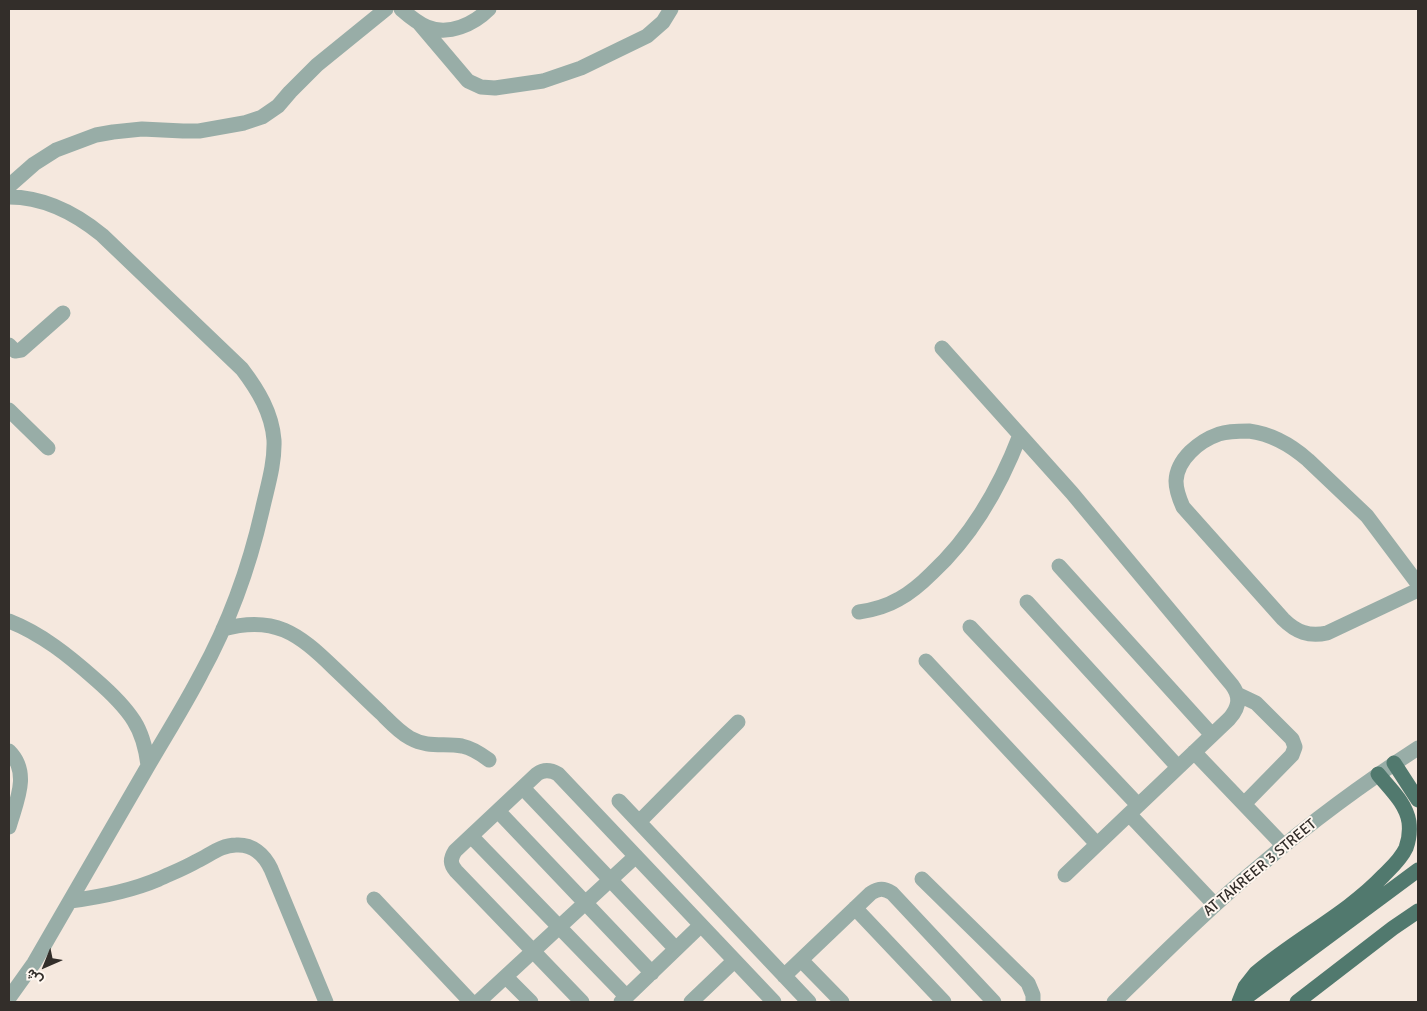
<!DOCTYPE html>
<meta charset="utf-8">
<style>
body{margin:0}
#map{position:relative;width:1427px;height:1011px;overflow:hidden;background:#f5e8de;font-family:Signika,Vazirmatn,sans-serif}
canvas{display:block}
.frame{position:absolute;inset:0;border:10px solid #332e2a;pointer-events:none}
.north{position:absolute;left:20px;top:941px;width:50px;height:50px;-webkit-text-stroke:4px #fff7f0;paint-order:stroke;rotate:224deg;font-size:14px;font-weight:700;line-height:20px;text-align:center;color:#332e2a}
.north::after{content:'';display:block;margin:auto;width:18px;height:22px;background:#332e2a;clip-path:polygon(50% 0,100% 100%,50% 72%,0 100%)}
</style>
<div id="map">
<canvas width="1427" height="1011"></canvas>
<div class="frame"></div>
<div class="north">ش</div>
</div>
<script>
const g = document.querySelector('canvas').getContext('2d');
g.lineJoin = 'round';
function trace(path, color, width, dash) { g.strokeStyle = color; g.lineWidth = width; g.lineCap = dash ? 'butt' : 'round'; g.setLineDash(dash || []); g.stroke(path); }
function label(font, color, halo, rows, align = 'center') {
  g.font = font + ' Signika,sans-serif'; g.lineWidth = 4; g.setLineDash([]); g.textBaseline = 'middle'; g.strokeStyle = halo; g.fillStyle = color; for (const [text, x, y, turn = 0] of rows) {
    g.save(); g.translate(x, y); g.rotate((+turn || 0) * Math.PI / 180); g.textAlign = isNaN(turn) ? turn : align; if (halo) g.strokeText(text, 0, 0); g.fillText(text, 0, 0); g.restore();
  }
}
trace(new Path2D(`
 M401,9c8,7 16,14 26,18 22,9 47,-3 62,-18
 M418,22l50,59 13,6 14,1 48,-7 38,-13 66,-32 16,-14 8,-13
 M9,186l25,-22 22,-14 40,-15 17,-3 29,-3 41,2h16l45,-8 18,-6 16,-11 12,-14 27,-27 69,-56
 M9,197c35,0 66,16 93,38l140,134c16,21 30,44 32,71 1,24 -7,48 -12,71 -13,57 -33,112 -61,163 -16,31 -35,61 -53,92 -33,57 -66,114 -99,171l-15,26 -25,35
 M9,345l6,6 6,-1 42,-37
 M942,348l130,145 160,192c9,12 7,23 -3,34l-164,156
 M9,410l39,38
 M1059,566l153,169
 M1418,584l-51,-68 -59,-56c-17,-15 -36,-26 -59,-29 -10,0 -21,0 -30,3 -20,7 -42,25 -43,47 0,9 3,17 7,26l100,112c13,13 26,18 44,14l91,-43
 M1027,602l151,165
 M859,612c14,-2 28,-6 40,-13 13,-7 23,-16 33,-26 41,-38 68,-86 88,-138
 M9,621c33,13 60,35 86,58 15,13 29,26 39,42 9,14 12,29 14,44
 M970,627l168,178
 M223,629c51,-14 75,4 111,39 16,15 31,30 47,45 9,9 18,19 29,25 18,10 33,5 52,8 10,2 19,8 27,14
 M926,661l171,183
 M1237,694l19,9 36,36 3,8 -3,8 -48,49
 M9,751c22,22 7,51 0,76
 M1194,752l89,93
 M523,788l153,161
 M619,801l190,201
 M498,811l154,162
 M1129,814l86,91
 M639,822l99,-100
 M471,836l156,161
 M922,879l106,104 5,12v7
 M374,899l97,103
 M70,901c30,-4 61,-10 89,-22 13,-6 26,-11 38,-18 13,-6 24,-16 39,-16 16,-1 28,9 35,24l55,133
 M855,908l89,94
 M801,960l41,42
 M784,976l87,-83c8,-5 13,-5 21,0l102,109
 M506,977l25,25
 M478,1002l158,-146
 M582,1002l-126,-131c-6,-7 -6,-12 -1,-20l82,-77c7,-5 14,-4 21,0l216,228
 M621,1002l80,-77
 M691,1002l43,-41
 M1114,1002c48,-47 96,-95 148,-138 49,-42 102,-81 156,-116`), '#98ada7', 15);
trace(new Path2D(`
 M1394,763l24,37
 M1239,1002l6,-15 11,-14c41,-35 91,-59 128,-98 8,-8 17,-16 22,-27 3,-8 4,-17 3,-26 -3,-19 -19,-33 -31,-48
 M1240,1002l178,-132
 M1297,1002l96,-74 25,-17`), '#51796e', 15);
label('15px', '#332e2a', '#fff7f0', [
 ["AT TAKREER 3 STREET",1260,868,-40]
]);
</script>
